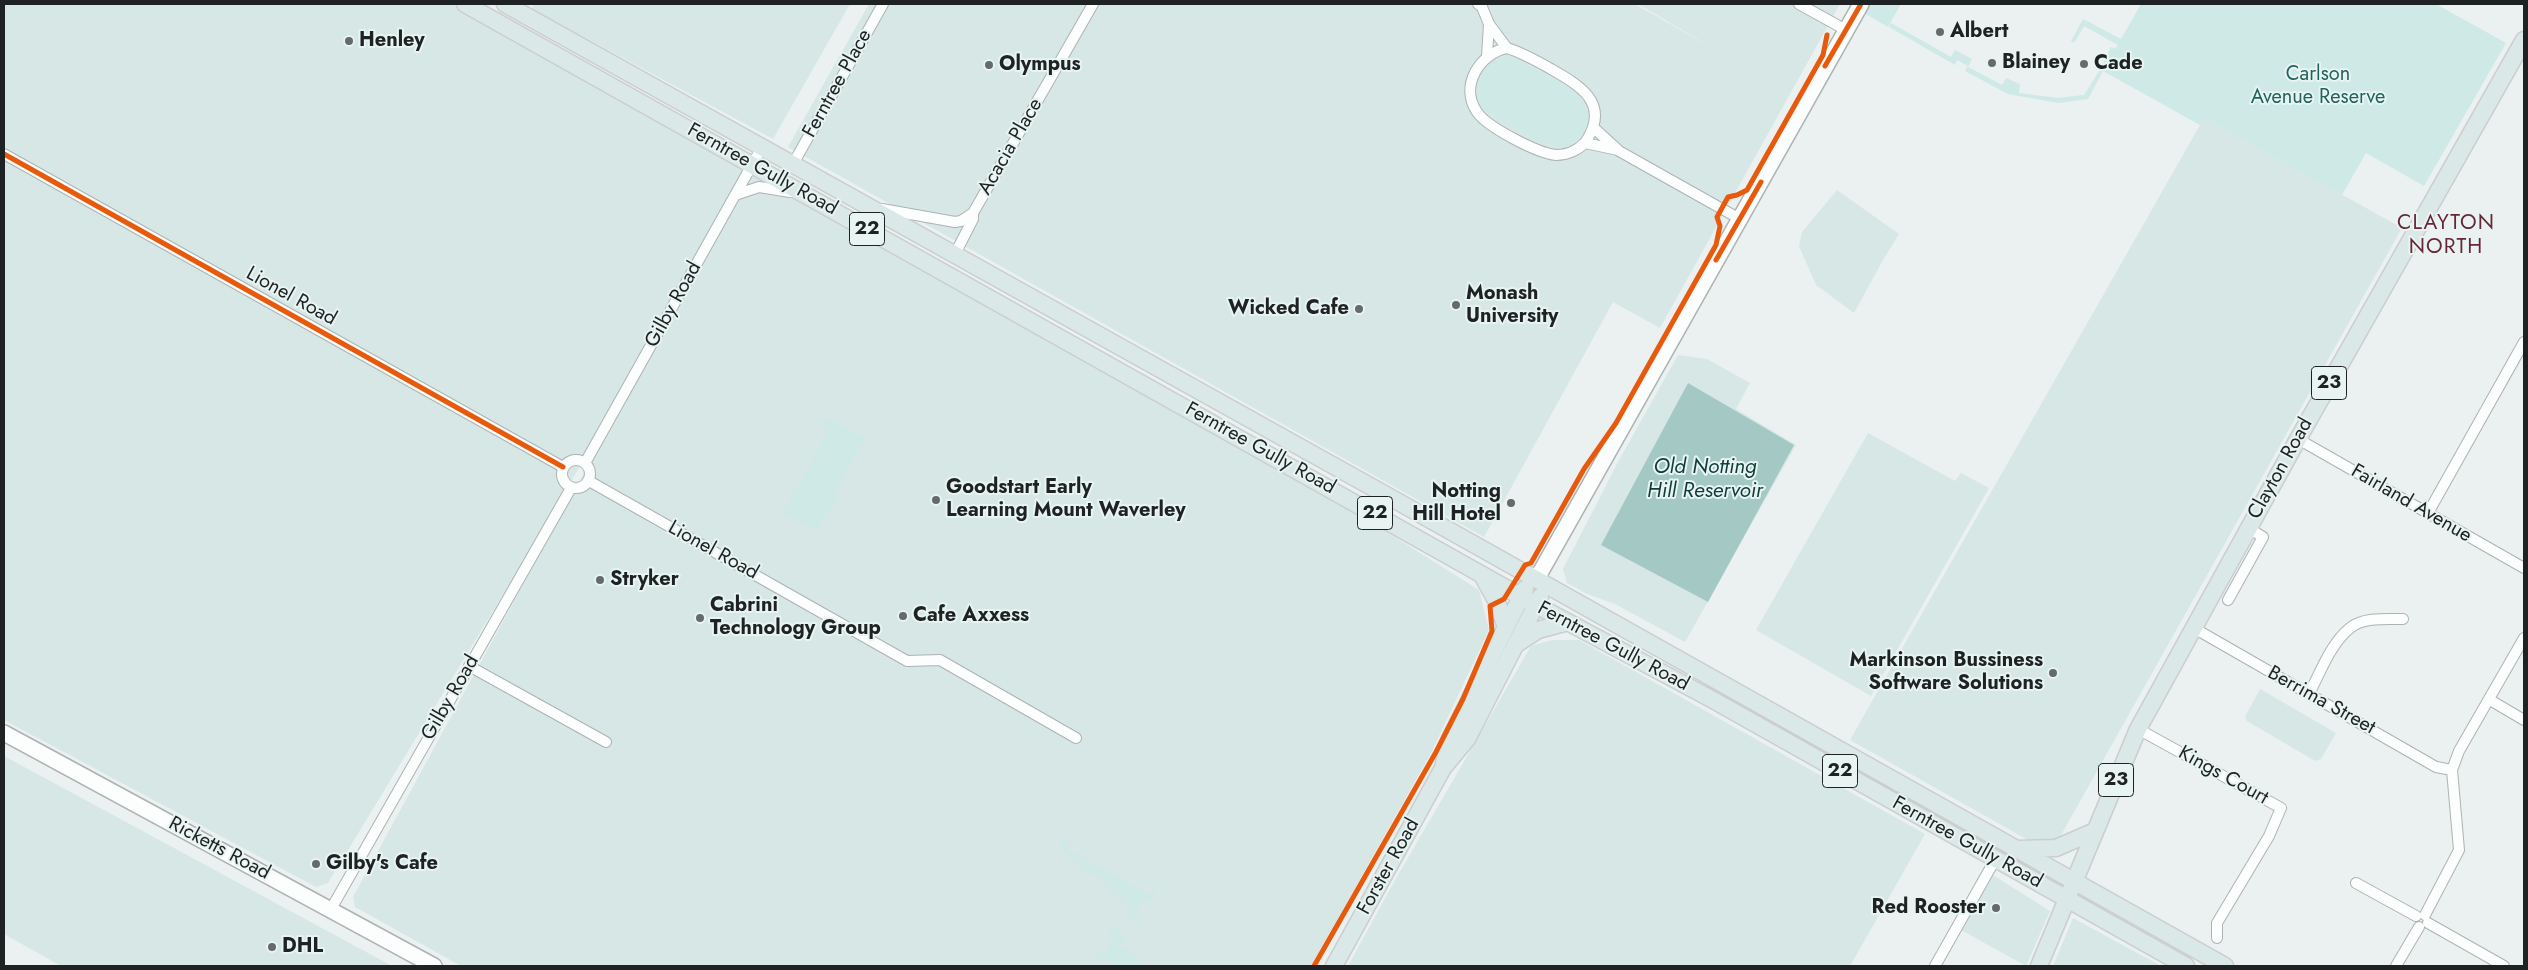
<!DOCTYPE html>
<style>
body{margin:0}
#map{position:relative;width:2528px;height:970px;overflow:hidden;background:#eaf1f0;font-family:Jost,sans-serif}
canvas{display:block}
.frame{position:absolute;inset:0;border:5px solid #1e2222;pointer-events:none}
</style>
<div id="map">
<canvas width="2528" height="970"></canvas>
<div class="frame"></div>
</div>
<script>
const g = document.querySelector('canvas').getContext('2d');
g.lineJoin = 'round';
function paint(path, color) { g.fillStyle = color; g.fill(path, 'evenodd'); }
function trace(path, color, width, dash) { g.strokeStyle = color; g.lineWidth = width; g.lineCap = dash ? 'butt' : 'round'; g.setLineDash(dash || []); g.stroke(path); }
function label(font, color, halo, rows, align = 'center') {
  g.font = font + ' Jost,sans-serif'; g.lineWidth = 4; g.setLineDash([]); g.textBaseline = 'middle'; g.strokeStyle = halo; g.fillStyle = color; for (const [text, x, y, turn = 0] of rows) {
    g.save(); g.translate(x, y); g.rotate((+turn || 0) * Math.PI / 180); g.textAlign = isNaN(turn) ? turn : align; if (halo) g.strokeText(text, 0, 0); g.fillText(text, 0, 0); g.restore();
  }
}
paint(new Path2D(`
 M4,4h449l299,160 568,326 159,100 10,40 -59,125 -119,211h-850l-106,-59 -2,-10 382,-702 -174,304 -233,384 -12,4 -312,-167z
 M534,4h316l-77,135 -241,-130z
 M869,4h766l81,46 -78,-46h202l-180,324 -47,-26 -129,235 -696,-390z
 M2204,118l198,110 -351,625 -201,-113z
 M1837,190l62,44 -16,26 -29,53 -38,-28 -17,-39 3,-14z
 M1678,355l29,4 43,24 -14,26 60,36 -111,197 -70,-38 -28,-10 -20,-11 -4,-14 55,-107z
 M1868,433l87,48 6,-8 28,15 -118,208 -115,-66z
 M1552,640h27l346,194 -75,132h-502l46,-84 137,-236z
 M2260,689l76,44 -15,26 -6,2 -68,-40 -2,-4z
 M4,756l388,210h-331l-57,-32z
 M1993,875l57,36 -24,55 -65,-36z
 M2073,918l88,48h-108z`), '#d7e7e5');
paint(new Path2D(`
 M1870,4h31l-13,23 -24,-14z
 M2141,4h295l70,39 -82,143 -58,-33 -24,42 -138,-77 -4,7 -97,-54 -15,28 -30,4 -50,-9 -43,-23 3,-5 -11,-6 -2,5 -66,-38 2,-4 60,34 4,-7 17,9 -4,8 34,18 4,-7 14,6 -1,9 39,5 26,-3 17,-27 10,-21 4,2 3,-4 -34,-19 -10,17 -3,-2 12,-22 38,20z
 M1512,57l63,34c9,9 14,20 11,34 -10,39 -50,15 -70,4 -12,-7 -27,-12 -35,-24 -8,-13 -1,-37 12,-44 6,-3 13,-3 19,-4z
 M823,419l10,2 32,17 -30,54 3,2 -21,37 -34,-18 46,-82 -10,-7z
 M1062,840l9,2 -4,7 82,46 4,-6 3,6 -4,7 -8,-4 -10,18 7,5 -2,3h-2l-11,-12 5,-6 -35,-35 -6,5 -30,-30z
 M1111,928l5,1 10,9 -6,6 24,22h-25l-15,-8 -4,6 -4,-2 -1,-6 2,-4 6,4 11,-20 -6,-4z`), '#cfe9e6');
paint(new Path2D(`
 M1688,383l106,62 -86,157 -107,-57z`), '#a4c9c5');
const street = new Path2D(`
 M1478,4l4,3 7,17 18,24
 M1799,4l47,26
 M1507,48c16,5 30,13 44,21 28,16 58,33 37,69 -6,11 -20,17 -32,17 -19,-2 -69,-28 -79,-43 -18,-26 3,-59 30,-64z
 M1487,56l2,-32
 M1594,128l25,23 121,68
 M1585,143l33,7
 M4,154l559,313
 M793,164l90,-160
 M735,195l24,-8 31,5
 M882,209l73,13 6,-1 12,-8 120,-209
 M955,254l18,-35v-6
 M2298,439l226,129
 M562 474a14 14 0 1 1 28 0a14 14 0 1 1-28 0Z
 M585,463l177,-316
 M589,481l318,180 33,-1 136,78
 M2428,513l96,-171
 M2228,600l35,-63 -15,-9
 M2192,627l244,140 16,3
 M469,666l137,76
 M2309,694c11,-21 22,-51 41,-66 13,-11 37,-9 53,-9
 M2490,700l34,20
 M2138,729l143,79 -12,28 -52,87v15
 M2356,883l60,33
 M331,909l240,-421
 M2425,915l34,-65 -7,-80 7,-19 65,-113
 M2428,923l76,43
 M1935,966l61,-108
 M2396,966l23,-39`);
const secondary = new Path2D(`
 M1531,578l9,-5 321,-569
 M4,733l430,233`);
const primary = new Path2D(`
 M465,4l1071,601 177,95 473,266
 M505,4l890,496 830,466
 M1482,575l15,27 9,25
 M1518,643l20,-13 30,-8
 M1444,763l6,-24 75,-150
 M2018,849l38,-1 39,-17
 M1334,966l109,-198 24,-29 73,-142
 M2039,966l99,-237 160,-290 226,-399`);
trace(street, '#aeb2b2', 12);
trace(secondary, '#aeb2b2', 18);
trace(primary, '#cbcecd', 19);
trace(street, '#fcfdfd', 10);
trace(secondary, '#fcfdfd', 15);
trace(primary, '#dbe8e8', 16);
trace(new Path2D(`
 M1825,66l36,-62
 M4,154l559,313
 M1716,260l45,-78
 M1314,966l122,-214 27,-53 29,-68 -2,-25 14,-7 21,-34 6,-2 53,-94 32,-46 100,-178 4,-19 -3,-9 11,-20 9,-2 10,-5 76,-135 4,-20`), '#e8590c', 5);
for (const [x, y, r, color] of [
 [1940,32,5,"#656a6a"],
 [349,41,5,"#656a6a"],
 [1992,63,5,"#656a6a"],
 [2084,64,5,"#656a6a"],
 [989,65,5,"#656a6a"],
 [1456,305,5,"#656a6a"],
 [1359,309,5,"#656a6a"],
 [936,500,5,"#656a6a"],
 [1511,503,5,"#656a6a"],
 [600,580,5,"#656a6a"],
 [903,616,5,"#656a6a"],
 [700,618,5,"#656a6a"],
 [2053,673,5,"#656a6a"],
 [316,864,5,"#656a6a"],
 [1996,908,5,"#656a6a"],
 [272,947,5,"#656a6a"]
]) { const dot = new Path2D(); dot.arc(x, y, r, 0, 2 * Math.PI); g.fillStyle = color; g.fill(dot); trace(dot, '#e7f4f2', 2); }
for (const [x, y, w] of [
 [867,229,35],
 [2329,383,35],
 [1375,513,35],
 [1840,771,35],
 [2116,780,35]
]) { const box = new Path2D(); box.roundRect(x - w / 2, y - 16.5, w, 33, 4); g.fillStyle = '#e7f4f2'; g.fill(box); trace(box, '#1e2222', 1); }
label('bold 19px', '#1e2222', null, [
 ["22",867,229],
 ["23",2329,383],
 ["22",1375,513],
 ["22",1840,771],
 ["23",2116,780]
]);
label('bold 20px', '#1e2222', '#e7f4f2', [
 ["Albert",1950,32],
 ["Henley",359,41],
 ["Blainey",2002,63],
 ["Cade",2094,64],
 ["Olympus",999,65],
 ["Monash",1466,294],
 ["University",1466,317],
 ["Wicked Cafe",1349,309,"right"],
 ["Goodstart Early",946,488],
 ["Learning Mount Waverley",946,511],
 ["Notting",1501,492,"right"],
 ["Hill Hotel",1501,515,"right"],
 ["Stryker",610,580],
 ["Cabrini",710,606],
 ["Technology Group",710,629],
 ["Cafe Axxess",913,616],
 ["Markinson Bussiness",2043,661,"right"],
 ["Software Solutions",2043,684,"right"],
 ["Gilby's Cafe",326,864],
 ["Red Rooster",1986,908,"right"],
 ["DHL",282,947]
], 'left');
label('20px', '#20625d', '#e7f4f2', [
 ["Carlson",2318,75],
 ["Avenue Reserve",2318,98]
]);
label('20px', '#1e2222', '#e7f4f2', [
 ["Ferntree Place",838,84,-61],
 ["Acacia Place",1011,147,-60],
 ["Ferntree Gully Road",762,170,29],
 ["Lionel Road",291,297,29],
 ["Gilby Road",674,305,-61],
 ["Ferntree Gully Road",1260,449,29],
 ["Clayton Road",2281,469,-61],
 ["Fairland Avenue",2411,504,30],
 ["Lionel Road",713,551,29],
 ["Ferntree Gully Road",1613,647,28],
 ["Gilby Road",451,698,-60],
 ["Berrima Street",2321,701,29],
 ["Kings Court",2223,776,29],
 ["Ferntree Gully Road",1967,843,29],
 ["Ricketts Road",219,849,28],
 ["Forster Road",1389,867,-61]
]);
g.letterSpacing = '1px';
label('21px', '#6a2537', '#e7f4f2', [
 ["CLAYTON",2446,224],
 ["NORTH",2446,248]
]);
g.letterSpacing = '0px';
label('italic 21px', '#0d3c39', '#e7f4f2', [
 ["Old Notting",1705,468],
 ["Hill Reservoir",1705,492]
]);
</script>
